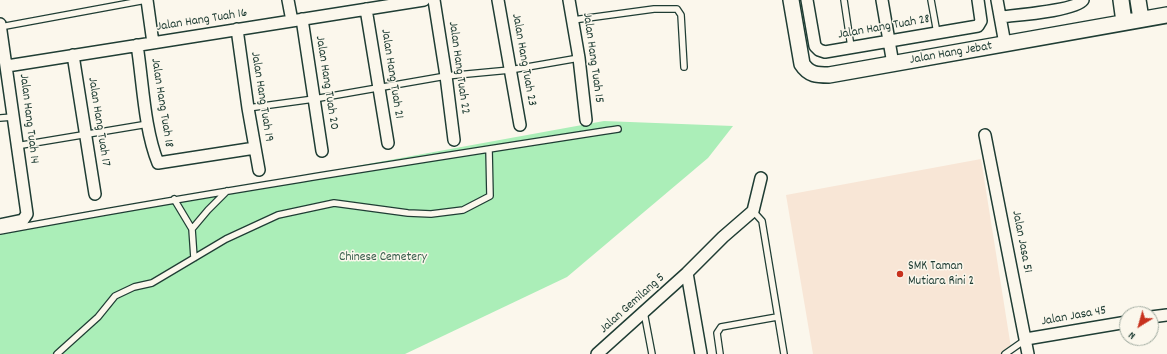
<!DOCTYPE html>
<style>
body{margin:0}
#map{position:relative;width:1167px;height:354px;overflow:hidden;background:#fbf7ec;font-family:Dekko,sans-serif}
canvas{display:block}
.north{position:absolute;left:1119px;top:306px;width:40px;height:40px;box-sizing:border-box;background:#fbf7ec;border:1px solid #a3ada2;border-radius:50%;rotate:217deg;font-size:11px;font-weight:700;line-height:16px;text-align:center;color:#1f3d34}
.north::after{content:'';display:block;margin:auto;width:14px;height:18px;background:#c8321e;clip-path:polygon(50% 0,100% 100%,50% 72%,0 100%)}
</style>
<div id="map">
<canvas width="1167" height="354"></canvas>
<div class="north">N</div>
</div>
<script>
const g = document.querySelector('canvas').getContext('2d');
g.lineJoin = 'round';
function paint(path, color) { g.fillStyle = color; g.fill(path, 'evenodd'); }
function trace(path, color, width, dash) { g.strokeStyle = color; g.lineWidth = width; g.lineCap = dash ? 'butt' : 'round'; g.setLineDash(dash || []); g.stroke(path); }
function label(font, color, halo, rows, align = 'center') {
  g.font = font + ' Dekko,sans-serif'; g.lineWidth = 3; g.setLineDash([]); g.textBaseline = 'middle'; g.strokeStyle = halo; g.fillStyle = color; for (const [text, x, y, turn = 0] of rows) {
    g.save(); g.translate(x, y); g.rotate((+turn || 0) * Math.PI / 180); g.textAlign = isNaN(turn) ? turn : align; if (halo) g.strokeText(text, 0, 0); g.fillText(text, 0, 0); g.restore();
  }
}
paint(new Path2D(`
 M981,159l31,195h-199l-27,-159z`), '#f8e6d6');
paint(new Path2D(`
 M604,121l129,5 -25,32 -141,119 -162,77h-405v-123z`), '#abeeb8');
const lane = new Path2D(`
 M844,0l7,47
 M931,0l6,33
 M573,20l81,-11h23l4,6 3,52
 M0,27l146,-27
 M248,108l66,-9 132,-23 64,-6 69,-12
 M0,118l13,-1
 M16,146l132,-22
 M174,199l18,30 2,29
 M753,211l9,10 22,133
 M192,229l16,-19 19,-19
 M0,231c205,-38 412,-70 618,-102
 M644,312l8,42
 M57,354l41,-37 17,-21 19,-9 18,-4 74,-44 52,-24 56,-12 74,10 23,1 32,-4 27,-14 -1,-47
 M720,354l-3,-21 4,-6 56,-10
 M1005,354l20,-14`);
const street = new Path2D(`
 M147,0l6,43
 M288,0l4,21
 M434,0l12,76 8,64
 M498,0l22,125
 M569,0l10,58 7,62
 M807,0l8,46 4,4 6,2 153,-26 3,-5 -3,-21
 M882,0l11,64
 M997,0l8,44
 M366,9l22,134
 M1000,17c16,-2 75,-6 83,-17
 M302,19l20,132
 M0,24l27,190 -4,6 -23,5
 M237,29l11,79 11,62
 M137,45c6,38 7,83 21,118l97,-15
 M73,55l22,139
 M7,66l417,-66
 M985,135l43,219
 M687,273l14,81
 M1151,317l16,-2
 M1026,339l101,-17
 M597,354l90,-81 36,-36 30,-26 8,-33`);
const secondary = new Path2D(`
 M791,0l11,64c7,11 15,11 27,11l338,-60
 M1121,0l3,22
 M1138,0l3,19`);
trace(lane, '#1f3d34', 8);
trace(street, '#1f3d34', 14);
trace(secondary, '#1f3d34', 18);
trace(lane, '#fbf7ec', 5.5);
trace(street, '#fbf7ec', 11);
trace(secondary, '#fbf7ec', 15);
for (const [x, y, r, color] of [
 [900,274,4,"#c8321e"]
]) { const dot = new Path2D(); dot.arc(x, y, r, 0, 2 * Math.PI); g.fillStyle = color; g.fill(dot); trace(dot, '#fbf7ec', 1.5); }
label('13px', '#1f3d34', '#fbf7ec', [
 ["Jalan Hang Tuah 16",202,21,-9],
 ["Jalan Hang Tuah 28",884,28,-10],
 ["Jalan Hang Jebat",951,54,-10],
 ["Jalan Hang Tuah 15",592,58,82],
 ["Jalan Hang Tuah 23",523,60,80],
 ["Jalan Hang Tuah 22",458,68,82],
 ["Jalan Hang Tuah 21",391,74,81],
 ["Jalan Hang Tuah 20",326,83,81],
 ["Jalan Hang Tuah 19",261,97,81],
 ["Jalan Hang Tuah 18",161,103,81],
 ["Jalan Hang Tuah 14",28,119,83],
 ["Jalan Hang Tuah 17",98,122,81],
 ["Jalan Jasa 51",1021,242,79],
 ["Jalan Gemilang 5",633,304,-42],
 ["Jalan Jasa 45",1074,317,-10]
]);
label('13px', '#3b604e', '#fbf7ec', [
 ["Chinese Cemetery",383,258]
]);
label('13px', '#1f3d34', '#fbf7ec', [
 ["SMK Taman",908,267],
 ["Mutiara Rini 2",908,282]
], 'left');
</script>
